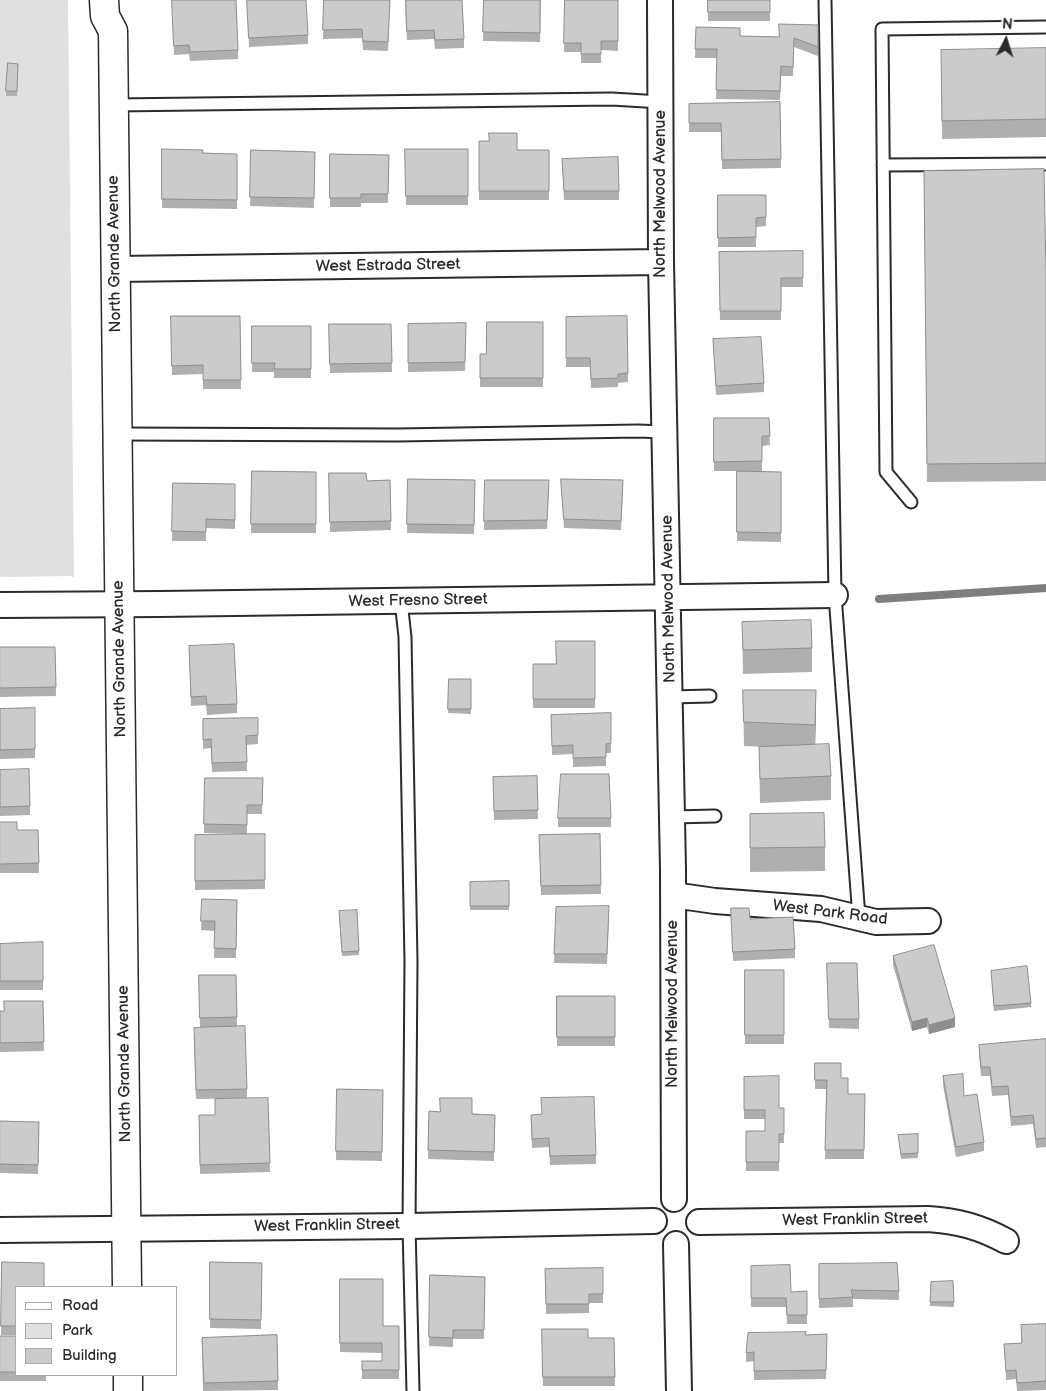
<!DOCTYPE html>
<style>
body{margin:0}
#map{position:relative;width:1046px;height:1391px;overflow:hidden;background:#fff;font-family:"Balsamiq Sans",sans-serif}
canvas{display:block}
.legend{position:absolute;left:15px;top:1286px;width:162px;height:90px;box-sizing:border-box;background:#fff;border:1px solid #aaa;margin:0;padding:6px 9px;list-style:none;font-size:15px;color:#2b2b2b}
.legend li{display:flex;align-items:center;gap:10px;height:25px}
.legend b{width:25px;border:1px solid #aaa}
.north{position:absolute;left:981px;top:15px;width:50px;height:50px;-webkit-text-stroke:4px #fff;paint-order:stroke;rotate:5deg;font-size:14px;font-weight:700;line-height:20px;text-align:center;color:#2b2b2b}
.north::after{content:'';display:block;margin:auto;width:18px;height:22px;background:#2b2b2b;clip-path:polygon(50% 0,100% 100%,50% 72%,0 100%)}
</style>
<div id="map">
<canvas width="1046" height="1391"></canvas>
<ul class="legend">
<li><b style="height:6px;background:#fff"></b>Road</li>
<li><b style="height:14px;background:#e0e0e0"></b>Park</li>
<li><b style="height:14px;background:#cbcbcb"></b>Building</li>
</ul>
<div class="north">N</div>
</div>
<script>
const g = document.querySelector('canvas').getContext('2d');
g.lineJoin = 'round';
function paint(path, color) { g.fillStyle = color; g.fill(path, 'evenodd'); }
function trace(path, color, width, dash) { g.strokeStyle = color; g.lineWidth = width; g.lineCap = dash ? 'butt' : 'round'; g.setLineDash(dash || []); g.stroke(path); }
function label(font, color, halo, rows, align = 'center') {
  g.font = font + ' "Balsamiq Sans",sans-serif'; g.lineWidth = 4; g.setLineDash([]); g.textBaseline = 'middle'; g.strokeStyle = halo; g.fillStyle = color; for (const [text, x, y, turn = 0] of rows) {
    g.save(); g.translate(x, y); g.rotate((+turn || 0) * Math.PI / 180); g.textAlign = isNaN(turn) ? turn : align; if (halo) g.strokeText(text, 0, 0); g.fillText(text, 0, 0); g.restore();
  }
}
paint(new Path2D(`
 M0,0h68l6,578 -3,-2 -71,1z`), '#e0e0e0');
trace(new Path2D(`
 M879,599l167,-11`), '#7e7e7e', 8);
const lane = new Path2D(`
 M825,0l10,595 24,323
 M114,105l498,-6 49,3
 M883,165l163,-1
 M117,434l281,1 240,-4 27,1
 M911,502l-25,-30 -4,-443 164,-2
 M401,601l4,36 6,324 -2,265 4,165
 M671,697l39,-1
 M672,817l43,-1`);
const street = new Path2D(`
 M660,0l1,262 12,607 1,330
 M115,269l546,-7
 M0,605l160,-1 675,-9
 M673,895l42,6 106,8 55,13 52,-1
 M699,1222l229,-3c30,2 52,8 78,22
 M0,1230l409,-4 245,-5
 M676,1244l3,147`);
const secondary = new Path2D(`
 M104,0l1,16 8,15 14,1256
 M128,1375v16`);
trace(lane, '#2b2b2b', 15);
trace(street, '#2b2b2b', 28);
trace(secondary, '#2b2b2b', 31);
trace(lane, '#fff', 11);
trace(street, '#fff', 24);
trace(secondary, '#fff', 28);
paint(new Path2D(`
 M172,0l66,50v9l-48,2 -1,-7 -15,1z
 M247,0l61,35v9l-59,3z
 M324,0h66l-2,51 -25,-1 -1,-12 -39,1z
 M405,0l59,39v9l-29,1 -1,-10 -27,1z
 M484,0h57l-1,42 -57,-1z
 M565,0h53v51l-17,-1v13h-20v-11h-17z
 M708,0h62v21h-62z
 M818,25v31l-24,-9 -1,29h-12l-1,24 -64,-1 1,-41h-22l1,-31 44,9 39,1z
 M1046,48v89l-104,2 -1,-71z
 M8,63l10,1 -1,32h-11z
 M780,102l1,66 -59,1 -1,-37h-32v-28z
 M479,141l38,9h32v50h-70z
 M162,149l41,4 34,1v55l-75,-1z
 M405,149h63v56h-62z
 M251,150l64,2 -1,56 -64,-2z
 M330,154l59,1 -1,48h-27v4h-31z
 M562,159l57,32v9h-55z
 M924,171l122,100v210l-119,1z
 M718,195h48v31l-10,1v20h-38z
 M803,251v36h-22v33h-61l-1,-68z
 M171,316h69l1,73h-38v-15l-31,1z
 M566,317l62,56v9l-10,1v4l-27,1 -1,-21h-24z
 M543,322v65h-63v-33h6z
 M466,323l-1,48 -57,1v-48z
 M329,324h62l1,48 -62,1z
 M252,326h59v52h-37v-6h-22z
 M713,339l51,44v9l-48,3z
 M714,418h55l1,27 -8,1v25h-48z
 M252,471l64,1v61h-65z
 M737,471l44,1v70l-44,-1z
 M329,473l38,8 23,-1 1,50 -61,2z
 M408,479l67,1 -1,54 -67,-1z
 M561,479l62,10 -2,41 -57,-2z
 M173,483l62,1v45l-29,-1v13h-34z
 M549,489l-2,40 -63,1v-9z
 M742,622l70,26v24l-69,2z
 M595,641v67h-62v-44h23z
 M189,646l48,58v9l-30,2 -1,-10 -15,1z
 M0,647h55l1,49 -56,1z
 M449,679h22v35l-23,-1z
 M743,690l73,24 -1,31 16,31v24l-71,3 -1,-56h9l-24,-1z
 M35,708v50l-35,1v-50z
 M611,713v40h-5v13l-33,1v-13l-21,1 -1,-40z
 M258,718v26l-12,1 1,26 -35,1 -1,-24 -8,1v-30z
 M0,770l30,36v9l-30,1z
 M537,776l1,43 -44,1 -1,-43z
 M205,778h58l-1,36h-15v20l-43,-1z
 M750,814l75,33v24l-75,1z
 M558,818h53v9h-53z
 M0,822l17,8h21l1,43h-39z
 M265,834v55l-70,1v-55z
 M600,834l1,60 -60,1 -2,-60z
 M509,881v29h-39v-28z
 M202,899l35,1 -1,58h-22l1,-27 -14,-1z
 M556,907l53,9 -2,48 -53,-1z
 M731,908l19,11 45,30v9l-62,3z
 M339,916l20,35v4l-17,1z
 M43,942v48h-43v-46z
 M893,956l62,71 -26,7 -2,-7 -15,4 -19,-66z
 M827,963l32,56v10l-30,-1z
 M745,970h39v74h-39z
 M991,971l40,32v4l-37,4z
 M199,975h37l1,52 10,62v9l-51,1 -2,-62 42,-10h-36z
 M557,996h58v50h-58z
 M43,1001l1,50 -44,1v-41h4z
 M1046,1039v108l-10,1 -3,-24 -22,2 -3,-31 -16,1 -2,-20h-9l-2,-21v-10z
 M815,1063l26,15 7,16h17l-1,65h-39l1,-70h-11z
 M943,1076l21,20 20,46v9l-28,6 -13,-72z
 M744,1077l35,31h5v35h-5v28h-33v-40h19v-12h-21z
 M337,1089l46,1 -1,71 -46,-1z
 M268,1098l2,74 -70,2 -1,-59h16z
 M429,1111l66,4 -1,46 -66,-2z
 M531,1115l65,40v9l-46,1 -1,-18 -17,1z
 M0,1121l39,1 -1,52 -38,-1z
 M918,1134v24l-17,1 -3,-24z
 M2,1262l14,25v48h-15z
 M210,1262l52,1 -1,66 -51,-1z
 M819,1264l80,27v9l-46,-1v8l-34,1z
 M751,1266l40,26 16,-1v33h-20l-1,-17h-35z
 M603,1268v35h-14v10l-43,1 -1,-45z
 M430,1275l55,2 -1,62h-31v8l-24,-1z
 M340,1279l43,47h16v53h-37v-18h20v-8l-42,-1z
 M953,1281l1,26 -24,-1 1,-24z
 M1046,1324v66l-29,1 -1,-12 -10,1 -2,-36 17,-1v-18z
 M542,1329l46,9h26l1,48h-72z
 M827,1334l-1,45 -72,1v-19l-8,1v-9l60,-18z
 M277,1335l1,55 -75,1 -1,-53z
 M0,1336h16v39h30v6h-46z`), '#afafaf');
paint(new Path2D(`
 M816,690v24l-1,35v-24z
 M927,1018v9l-15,4v-9z
 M955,1018v9l-26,7v-9z`), '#8e8e8e');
const building = new Path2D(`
 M172,0h64l2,50 -48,2 -1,-7 -15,1z
 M247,0h59l2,35 -59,3z
 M324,0h66l-2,42 -25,-1 -1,-12 -39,1z
 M406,0h56l2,39 -29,1 -1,-10 -27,1z
 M484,0h56v33l-57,-1z
 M565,0h53v41h-17v13h-20v-11h-17z
 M708,0h62v12h-62z
 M779,24l39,1v22l-24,-9 -1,29 -12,-1 -1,25 -64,-1 1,-41h-22l1,-22 44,1v8l39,1z
 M1046,48v71l-104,2 -1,-71z
 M8,63l10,1 -1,27h-11z
 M780,102l1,57 -59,1 -1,-37h-32v-19z
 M489,133h28v17h32v41h-70v-50h10z
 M162,149l41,1 -1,3 35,1v46l-75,-1z
 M405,149h63v47h-62z
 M251,150l64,2 -1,46 -64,-1z
 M330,154l59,1 -1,39h-27v4h-31z
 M618,157l1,34h-55l-2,-32z
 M1044,169l2,102v192l-119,1 -3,-293z
 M718,195h48v22l-10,1v19l-38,1z
 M803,251v27h-22v33h-61l-1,-59z
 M171,316h69l1,64h-38v-15l-31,1z
 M627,316l1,57 -10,1v4l-27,1 -1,-21h-24v-41z
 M487,322h56v56h-63v-24h6z
 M466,323l-1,39 -57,1v-39z
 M329,324h62l1,39 -62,1z
 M252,326h59v43h-37l1,-6h-23z
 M761,337l3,46 -48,3 -3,-47z
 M714,418h55l1,18h-8v25l-48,1z
 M252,471l64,1v52h-65z
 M737,471l44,1v61l-44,-1z
 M329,473h37l1,8 23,-1 1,41 -61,1z
 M408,479l67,1 -1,45 -67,-1z
 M561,479l62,1 -2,41 -57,-2z
 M485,480h64l-2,40 -63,1z
 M173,483l62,1v36l-29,-1v13l-34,-1z
 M811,620l1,28 -69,2 -1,-28z
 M556,641h39v58h-62v-35h23z
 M234,644l3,60 -30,1 -1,-9 -15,1 -2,-51z
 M0,647h55l1,40 -56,1z
 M449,679h22v30h-23z
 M743,690h73l-1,35 -71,-3z
 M35,708v41l-35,1v-41z
 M611,713v30l-5,1v13l-33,1v-13l-21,1 -1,-31z
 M258,718v17l-12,1 1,26 -35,1 -1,-24 -8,1v-21z
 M829,744l2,32 -71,3 -1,-32z
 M29,769l1,37 -30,1v-37z
 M561,774h48l2,44h-53z
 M537,776l1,34 -44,1 -1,-34z
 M205,778h58l-1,27h-15v20l-43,-1z
 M824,813l1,34 -75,1v-34z
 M0,822h17v8h21l1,33 -39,1z
 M265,834v46l-70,1v-46z
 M600,834l1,51 -60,1 -2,-51z
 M509,881v25h-39v-24z
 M202,899l35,1 -1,49 -22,-1 1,-27h-14z
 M609,906l-2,48h-53l2,-47z
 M731,908h18l1,11 43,-2 2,32 -62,3z
 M357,910l2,41 -17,1 -3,-41z
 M43,942v39h-43v-37z
 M934,945l21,73 -26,7 -2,-7 -15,4 -19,-66z
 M827,963h30l2,56h-30z
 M1027,966l4,37 -37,3 -3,-35z
 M745,970h39v65h-39z
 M199,975h37l1,42 -37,1z
 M557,996h58v41h-58z
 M4,1001h39l1,41 -44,1v-32h4z
 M245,1026l2,63 -51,1 -2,-62z
 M1046,1039v99l-10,1 -3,-24 -22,2 -3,-31 -16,1 -2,-20h-9l-2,-22z
 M815,1063h26v15h7v16h17l-1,56h-39l2,-70h-12z
 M963,1074l1,22 13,-2 7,48 -28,5 -13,-71z
 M779,1076v32h5v26h-5v28h-33v-31h19v-21h-21v-33z
 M337,1089l46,1 -1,62 -46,-1z
 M594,1097l2,58 -46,1 -1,-18 -17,1 -1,-24 11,-1 -1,-16z
 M268,1098l2,65 -70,2 -1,-50h16v-16z
 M440,1098h32v16l23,1 -1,37 -66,-2 1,-39 11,1z
 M0,1121l39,1 -1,43 -38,-1z
 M918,1134v19l-17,1 -3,-19z
 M2,1262l42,1v24h-28v39h-15z
 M210,1262l52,1 -1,57 -51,-1z
 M897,1263l2,28 -48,-1 2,7 -34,2v-35z
 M790,1265l1,27 16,-1v24h-20l-1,-17h-35v-32z
 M603,1268v26h-14v10h-43l-1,-35z
 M430,1275l55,2 -1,53h-31v8l-24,-1z
 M340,1279h43v47h16v44h-37v-9h20v-18h-42z
 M953,1281l1,21h-24l1,-20z
 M1046,1324v57l-29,2 -1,-13 -10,1 -2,-27 18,-1 -1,-18z
 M542,1329h46v9h26l1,39h-72z
 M806,1332l-1,3 22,-1 -1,36 -72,1v-19l-8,1 2,-20z
 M277,1335l1,46 -74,2 -2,-45z
 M0,1336h16v36h-16z`);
paint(building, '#cbcbcb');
trace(building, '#8e8e8e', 1);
label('16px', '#2b2b2b', '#fff', [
 ["North Melwood Avenue",661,194,-90],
 ["North Grande Avenue",115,254,-91],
 ["West Estrada Street",388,266,-1],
 ["North Melwood Avenue",669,599,-91],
 ["West Fresno Street",418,601,-1],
 ["North Grande Avenue",120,659,-91],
 ["West Park Road",830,913,7],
 ["North Melwood Avenue",673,1004,-90],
 ["North Grande Avenue",125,1064,-91],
 ["West Franklin Street",855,1220,-1],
 ["West Franklin Street",327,1226,-1]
]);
</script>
